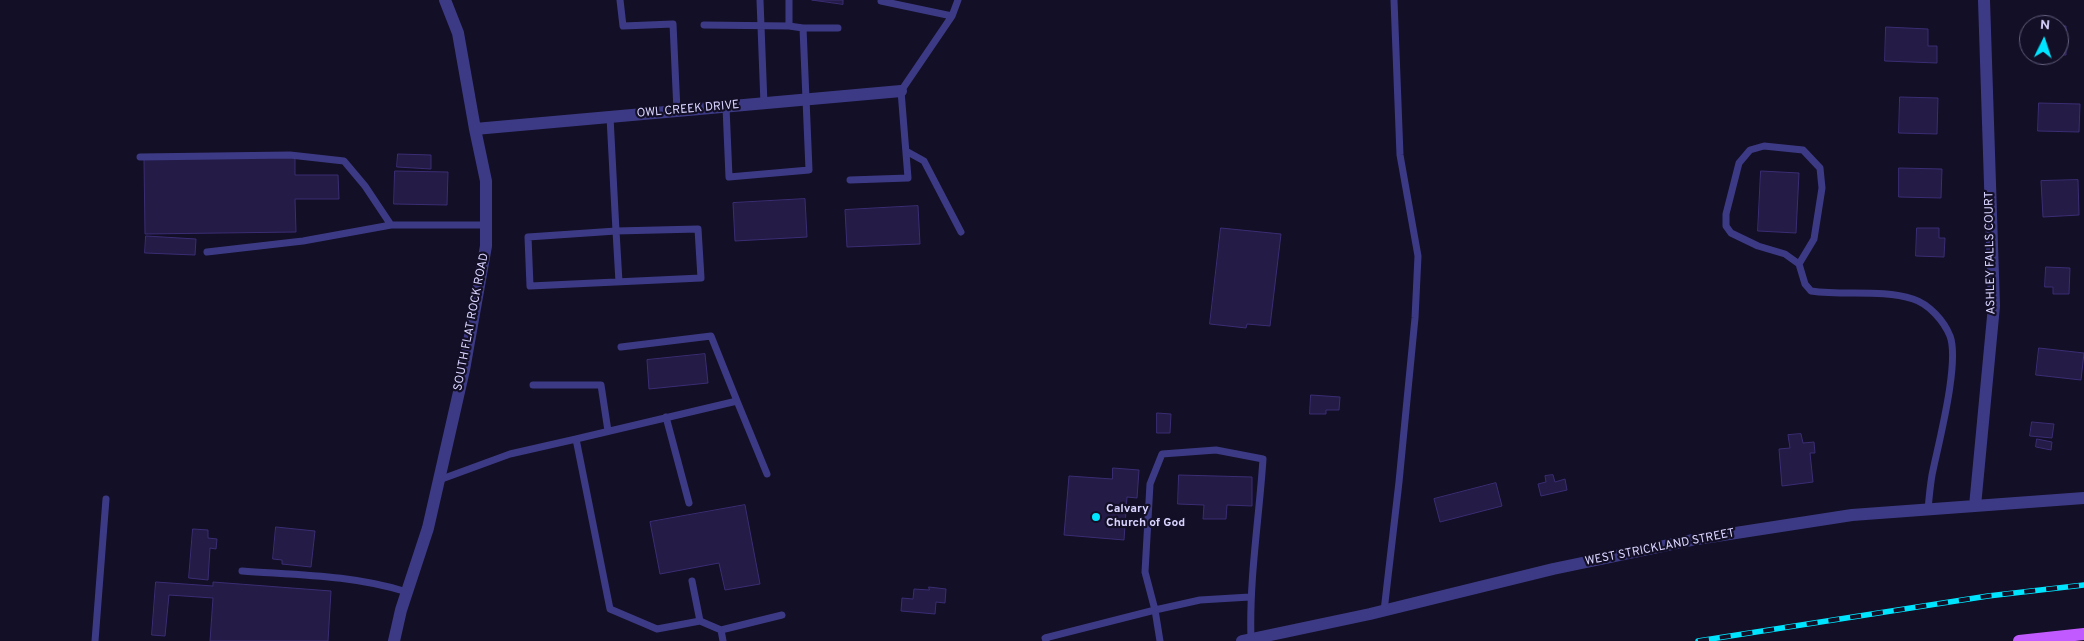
<!DOCTYPE html>
<style>
body{margin:0}
#map{position:relative;width:2084px;height:641px;overflow:hidden;background:#130f26;font-family:Overpass,sans-serif}
canvas{display:block}
.north{position:absolute;left:2019px;top:15px;width:50px;height:50px;box-sizing:border-box;background:#130f26;border:1px solid #625e7d;border-radius:50%;rotate:4deg;font-size:14px;font-weight:700;line-height:20px;text-align:center;color:#d9d4ff}
.north::after{content:'';display:block;margin:auto;width:18px;height:22px;background:#00e5ff;clip-path:polygon(50% 0,100% 100%,50% 72%,0 100%)}
</style>
<div id="map">
<canvas width="2084" height="641"></canvas>
<div class="north">N</div>
</div>
<script>
const g = document.querySelector('canvas').getContext('2d');
g.lineJoin = 'round';
function paint(path, color) { g.fillStyle = color; g.fill(path, 'evenodd'); }
function trace(path, color, width, dash) { g.strokeStyle = color; g.lineWidth = width; g.lineCap = dash ? 'butt' : 'round'; g.setLineDash(dash || []); g.stroke(path); }
function label(font, color, halo, rows, align = 'center') {
  g.font = font + ' Overpass,sans-serif'; g.lineWidth = 4.5; g.setLineDash([]); g.textBaseline = 'middle'; g.strokeStyle = halo; g.fillStyle = color; for (const [text, x, y, turn = 0] of rows) {
    g.save(); g.translate(x, y); g.rotate((+turn || 0) * Math.PI / 180); g.textAlign = isNaN(turn) ? turn : align; if (halo) g.strokeText(text, 0, 0); g.fillText(text, 0, 0); g.restore();
  }
}
const building = new Path2D(`
 M812,0h31v4z
 M2059,26h7v29h-10h3z
 M1886,27l42,2v17h9v17l-52,-2z
 M1900,97l38,1 -1,36 -38,-1z
 M2039,103l41,1 -1,28 -41,-1z
 M398,154l33,1v14l-34,-2z
 M295,157v18h43l1,24h-44l1,33 -151,2 -1,-75z
 M1899,168l43,1 -1,29 -42,-1z
 M395,171l53,1 -1,33 -53,-1z
 M1761,171l38,2 -3,60 -38,-2z
 M2078,180l1,35 -36,2 -2,-36z
 M805,199l2,38 -72,4 -2,-38z
 M918,206l2,38 -73,3 -2,-37z
 M1221,228l60,6 -11,92 -23,-2 -1,4 -36,-4z
 M1917,228h22v10h6l-1,19 -28,-1z
 M146,236l50,3 -1,16 -50,-2z
 M2046,267l24,1 -1,26h-16v-7h-8z
 M2039,348l45,5 -3,27 -45,-5z
 M705,354l3,29 -59,6 -2,-29z
 M1311,395l29,2 -1,13h-13v4h-16z
 M1157,413l14,1 -1,19h-13z
 M2032,422l22,2 -2,14 -22,-2z
 M1801,434l2,9 11,-1 1,11h-5l3,29 -31,4 -3,-37 11,-1 -2,-13z
 M2037,439l15,3 -1,8 -15,-3z
 M1113,468l26,2 -2,28 -10,-1 -3,43 -60,-5 5,-59 43,3z
 M1179,475l73,2v29l-25,-1 -1,14h-23l1,-14 -26,-1z
 M1553,475l2,7 10,-3 2,11 -26,6 -3,-12 8,-2 -1,-6z
 M1496,483l6,23 -62,16 -6,-23z
 M745,505l15,79 -35,6 -6,-27 -59,11 -10,-52z
 M276,527l39,4 -4,36 -29,-3v-4l-9,-1z
 M193,529l15,1v8l9,1 -1,10 -6,-1 -2,32 -19,-2z
 M156,582l57,4v-4l118,9 -3,50h-118l3,-43 -44,-3 -4,41 -13,-1z
 M929,587l17,2 -1,14 -9,-1 -1,12 -34,-3 1,-13 11,1 1,-10 15,1z`);
paint(building, '#241b47');
trace(building, '#3b2d73', 1);
trace(new Path2D(`
 M620,0l3,26 50,-2 4,87
 M760,0l4,104
 M789,0v26
 M952,16l6,-16
 M704,25l85,1 14,2
 M726,107l3,70 80,-7 -6,-142h35
 M610,117l6,114 -88,6 2,49 171,-8 -3,-49 -82,2 3,51
 M906,151l18,10 37,71
 M140,157l150,-2 54,6 21,25 26,39
 M850,180l58,-2 -7,-87 51,-75 -71,-15
 M207,252l96,-11 88,-16h95
 M1799,264l-14,-10 -27,-8 -27,-13 -5,-7v-12l13,-51 11,-13 14,-4 39,4 17,18 2,20 -8,51 -15,25 6,20 6,7c34,5 69,-2 102,8 16,5 31,22 37,37 10,27 -12,109 -18,139 -2,12 -3,23 -4,35
 M533,385h68l7,46
 M737,401l30,73
 M666,417l23,86
 M576,439l161,-38 -26,-65 -90,11
 M439,480l71,-26 66,-15 34,170 47,20 43,-8
 M242,571c55,4 111,4 165,21
 M692,581l8,40 21,9 2,11
 M1384,611l15,-129 16,-164 3,-62 -18,-101 -6,-155
 M721,630l61,-15
 M95,641l11,-142
 M1046,641l-1,-3 110,-28 45,-10 50,-3
 M1160,641l-5,-31 -10,-38 5,-88 12,-30 54,-4 47,9c-4,61 -14,120 -12,180`), '#3d3a85', 7);
trace(new Path2D(`
 M475,129l426,-38
 M1975,506l19,-200 -10,-306
 M394,641l7,-31 27,-82 36,-158 22,-124v-65l-11,-52 -17,-96 -13,-33
 M1242,641l128,-27 183,-45 144,-30 155,-24 232,-17`), '#3d3a85', 12);
trace(new Path2D(`
 M2019,641l65,-7`), '#c25bff', 12);
const rail = new Path2D(`
 M1698,641l290,-45 96,-11`);
trace(rail, '#00e5ff', 5.5);
trace(rail, '#130f26', 4, [11]);
for (const [x, y, r, color] of [
 [1096,517,5,"#00e5ff"]
]) { const dot = new Path2D(); dot.arc(x, y, r, 0, 2 * Math.PI); g.fillStyle = color; g.fill(dot); trace(dot, '#130f26', 2); }
label('12px', '#d9d4ff', '#130f26', [
 ["OWL CREEK DRIVE",688,110,-5],
 ["ASHLEY FALLS COURT",1991,253,-91],
 ["SOUTH FLAT ROCK ROAD",472,322,-79],
 ["WEST STRICKLAND STREET",1660,548,-11]
]);
label('bold 12px', '#d9d4ff', '#130f26', [
 ["Calvary",1106,510],
 ["Church of God",1106,524]
], 'left');
</script>
